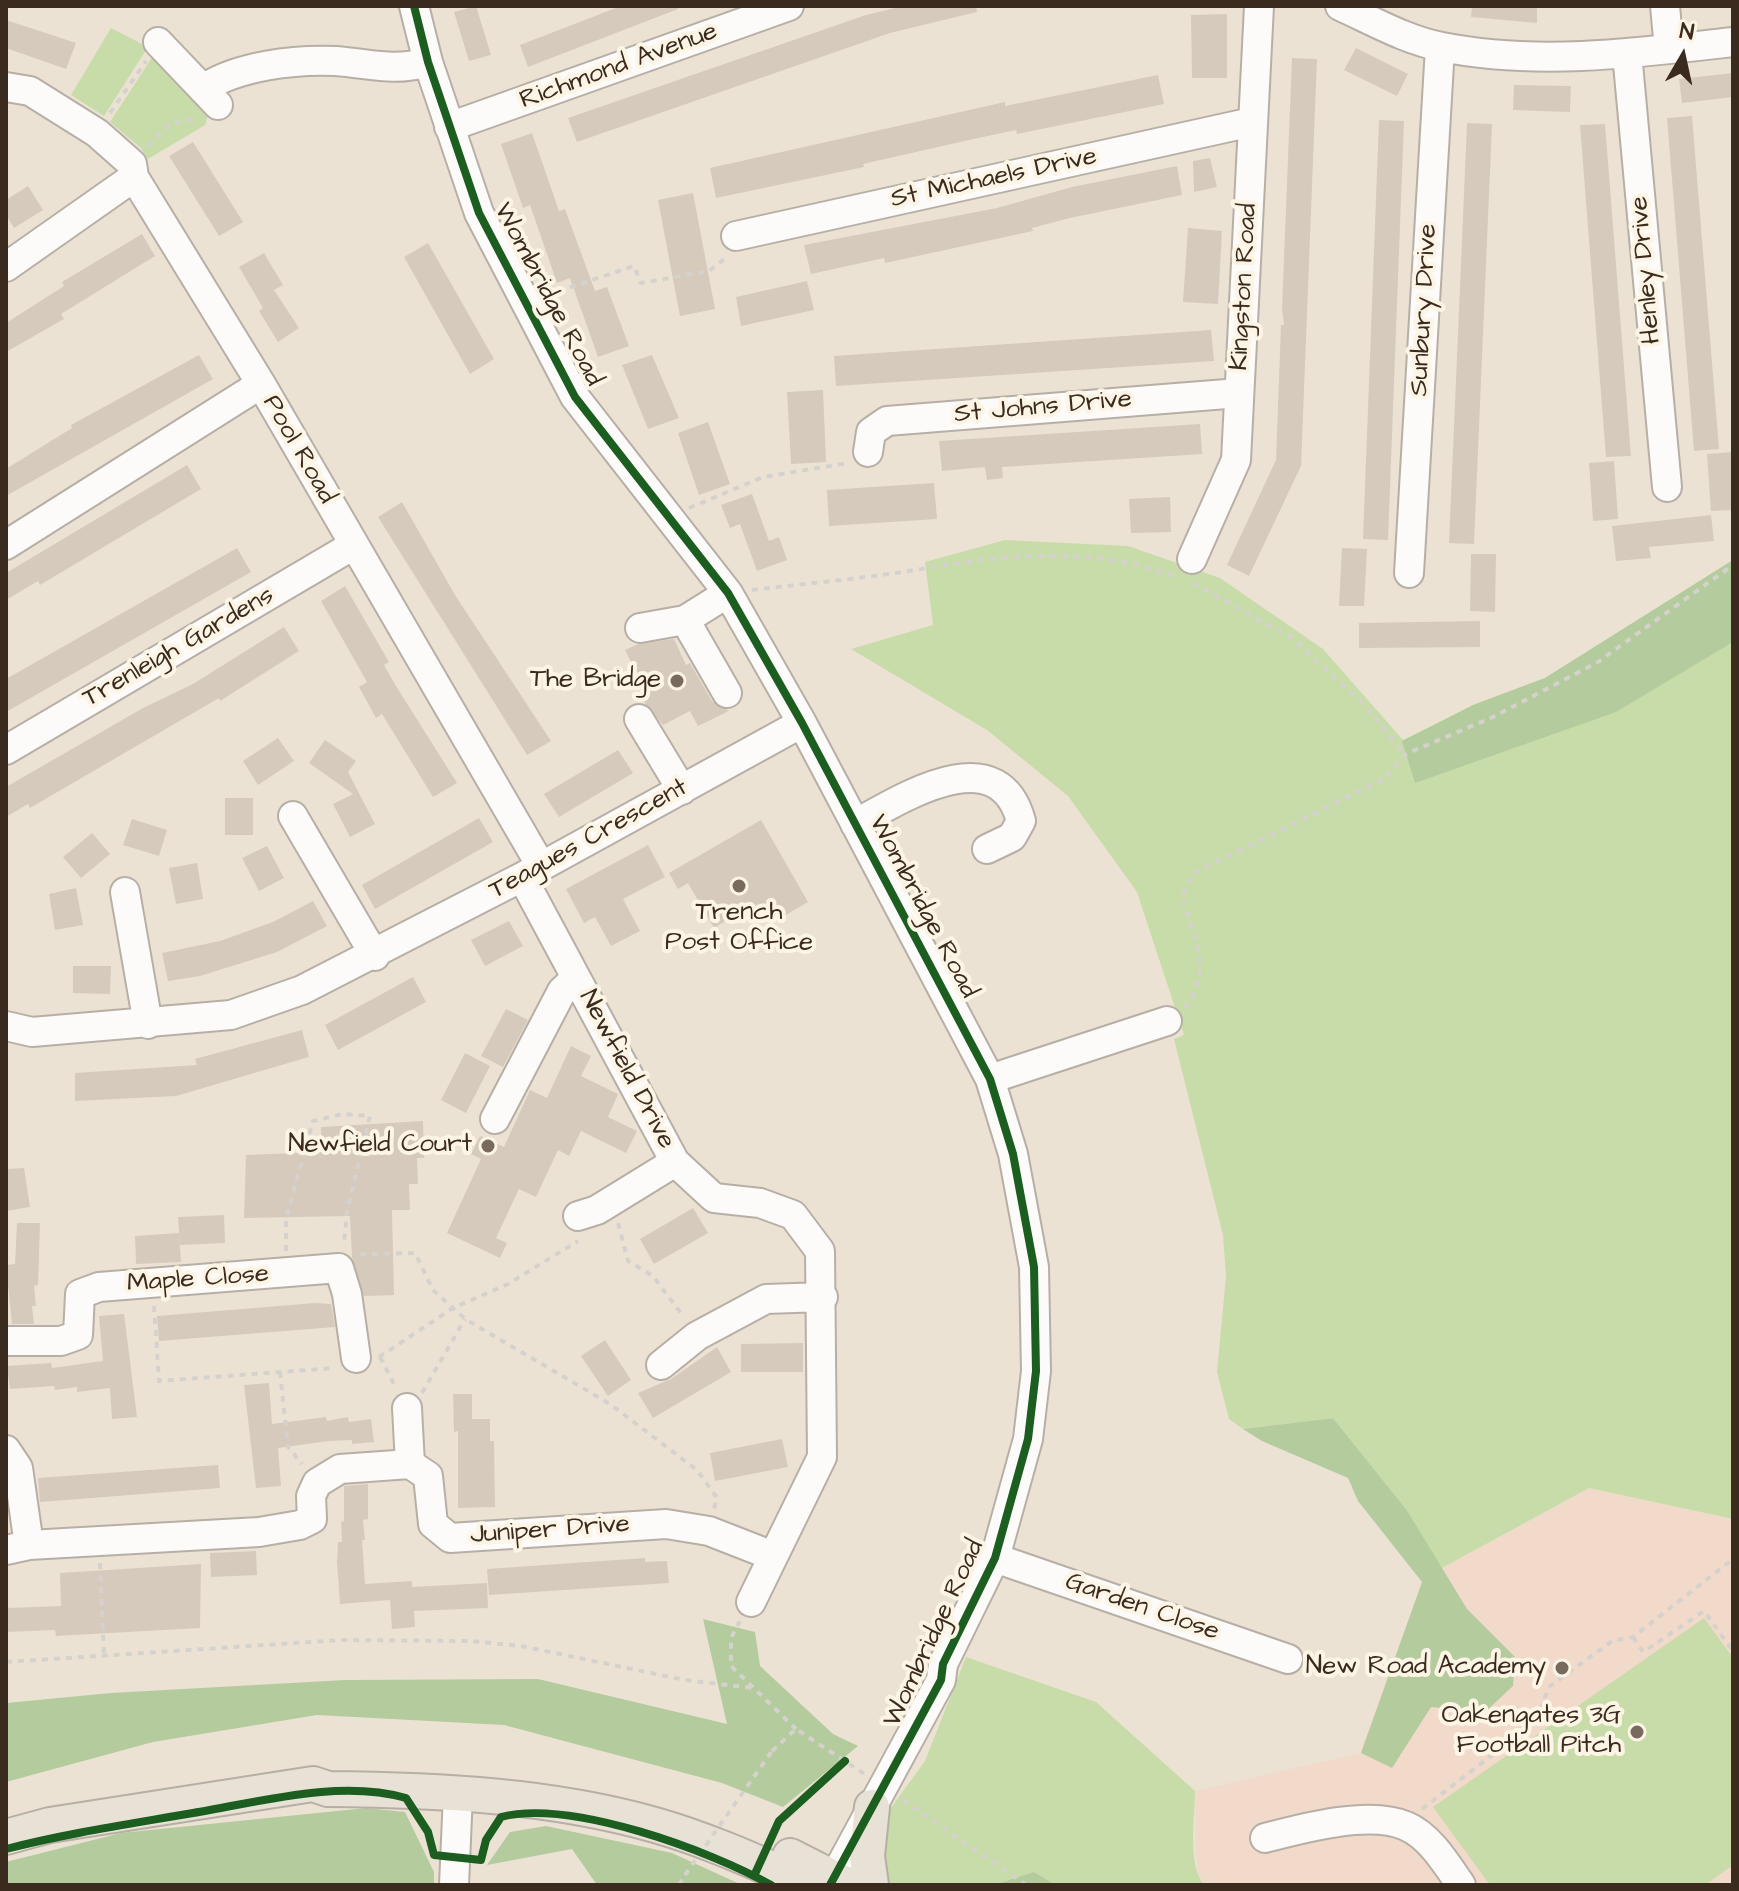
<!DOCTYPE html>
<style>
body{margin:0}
#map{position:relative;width:1739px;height:1891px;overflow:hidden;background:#ece2d4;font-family:"Architects Daughter",sans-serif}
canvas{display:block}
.frame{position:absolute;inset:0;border:8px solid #3b2a1e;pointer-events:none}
.north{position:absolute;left:1643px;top:16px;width:80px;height:80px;-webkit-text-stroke:6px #fcf5e5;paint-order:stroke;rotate:9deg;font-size:22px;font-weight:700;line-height:32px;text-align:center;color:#3b2a1e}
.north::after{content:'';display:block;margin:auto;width:28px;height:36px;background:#3b2a1e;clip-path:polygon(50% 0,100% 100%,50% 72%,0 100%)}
</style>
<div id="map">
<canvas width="1739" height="1891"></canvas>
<div class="frame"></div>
<div class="north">N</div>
</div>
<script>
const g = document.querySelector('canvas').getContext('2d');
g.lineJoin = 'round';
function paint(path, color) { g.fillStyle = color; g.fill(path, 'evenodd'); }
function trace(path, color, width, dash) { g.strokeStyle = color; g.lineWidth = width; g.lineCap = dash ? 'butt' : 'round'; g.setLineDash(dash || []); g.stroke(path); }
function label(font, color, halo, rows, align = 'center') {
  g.font = font + ' "Architects Daughter",sans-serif'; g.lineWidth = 8; g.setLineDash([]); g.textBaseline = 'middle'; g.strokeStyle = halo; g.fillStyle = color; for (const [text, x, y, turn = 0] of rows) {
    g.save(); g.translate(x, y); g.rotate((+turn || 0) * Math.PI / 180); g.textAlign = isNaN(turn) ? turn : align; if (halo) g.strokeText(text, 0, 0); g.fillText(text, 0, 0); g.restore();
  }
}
paint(new Path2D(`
 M1589,1488l144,31v366h-529l-5,-6 -3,-25 -1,-63 165,-38 62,-170 18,-14z`), '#f1daca');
paint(new Path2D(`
 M111,28l35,18v4l-42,66 -33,-21z
 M155,53l54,59 -4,13 -57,34 -7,-11 -31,-26z
 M1005,540l123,6 92,32 103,71 80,91 78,-38 64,-24 188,-118v959l-144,-31 -149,81 -34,-60 -73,-91 -90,11 -14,-10 -12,-47 9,-96 -3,-41 -49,-196 10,-4 -47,-143 -69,-96 -81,-66 -136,-81 82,-24 -8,-63z
 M1704,1618l29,40v207l-28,20h-215l-57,-78z
 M966,1657l130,45 99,89c0,26 -8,72 9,94h-148l-22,-13 -41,13h-102l-12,-26 11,-50 35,-48z`), '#c7dca8');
paint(new Path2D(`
 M1733,560v80l-5,5 -112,67 -201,71 -13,-42 71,-36 72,-27z
 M1333,1418l73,91 61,100 48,48 -2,29 -28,26 -54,-5 -39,61 -31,-15 61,-171 -64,-81 -10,-23 -86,-37 -19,-12z
 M703,1619l52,13 5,34 73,68 25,12 -75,61 -61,-24 -218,-58 -187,-10 -164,27 -147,40v-79l105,-10 234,-13 193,-1 189,45z
 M366,1808l39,4 29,60v13h-428v-23l115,-29z
 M546,1826l126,27 70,32h-145l-25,-36 -85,16 23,-33z
 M1034,1872l22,13h-63z`), '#b4cb9e');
paint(new Path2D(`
 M476,6l15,49 -22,6 -15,-49z
 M621,6h57v3l-150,58 -8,-22z
 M904,6h72l1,6 -87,21 -313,109 -9,-24 298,-103z
 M1472,6h65v17l-66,-6z
 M1227,14v64h-35l-1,-63z
 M6,20l70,23 -10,26 -60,-21z
 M1356,48l52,26 -11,22 -53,-26z
 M1292,58l25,1 -16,407 -52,110 -22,-11 49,-105 5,-135h3l-2,-17z
 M1733,73v24l-51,6 -3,-24z
 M1158,75l6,29 -147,30 -1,-4 -47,10 -106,24 1,3 -148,31 -6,-30 295,-66v4z
 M1514,85l57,1 -1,26 -57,-2z
 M1692,116l27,333 -25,2 -27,-333z
 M1379,120l25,1 -16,419 -25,-1z
 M1467,123l25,1 -18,420 -25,-1z
 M1605,124l26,332 -25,1 -26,-332z
 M532,133l27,78 6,-2 30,82 12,-4 22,59 -31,11 -28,-79 -13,5 -27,-78 -7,3 -22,-64z
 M193,142l50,80 -24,14 -50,-80z
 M1210,158l7,29 -23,5 -1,-31z
 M1177,166l5,29 -112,23 -38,10 1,3 -148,32 -1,-5 -73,16 -7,-29 193,-37 75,-21z
 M28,186l15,24 -29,18 -8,-13v-15z
 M693,193l22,116 -35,7 -22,-116z
 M1188,228l34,3 -4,73 -35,-2z
 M142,234l13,22 -94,58 3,5 -58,33v-29l58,-37 -2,-4z
 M428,243l66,116 -24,15 -66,-117z
 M264,253l19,32 -9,5 25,38 -21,14 -19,-31 4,-3 -24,-41z
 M807,281l7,29 -73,16 -5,-29z
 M1211,330l3,31 -378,25 -2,-30z
 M199,355l14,24 -207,117v-27l66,-41 -1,-3z
 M652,355l27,63 -31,11 -26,-64z
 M823,390l3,72 -35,2 -4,-72z
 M708,422l22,62 -31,11 -21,-62z
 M1200,424l2,30 -200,13 1,11 -16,2 -2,-13 -43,4 -3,-30z
 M1732,452l1,58 -22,1 -4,-57z
 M1614,461l4,58 -25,2 -4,-58z
 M187,465l14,24 -161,96 -2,-4 -32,19v-27z
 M934,483l3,36 -108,7 -2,-36z
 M752,494l17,47 10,-4 8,23 -30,11 -17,-47 -10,4 -9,-23z
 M1170,497l1,35 -40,1 -2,-34z
 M402,502l53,93 96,146 -24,14 -149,-238z
 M1711,515l3,26 -65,6 2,11 -35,3 -4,-35z
 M237,548l14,24 -245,140v-33z
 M1342,548l25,1 -3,57h-25z
 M1471,554h25l-1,58 -25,-1z
 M345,586l44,76 -5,3 12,21 61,97 -24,14 -51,-83 -6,4 -17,-31 8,-5 -46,-81z
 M1480,621v26l-121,1v-25z
 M284,627l15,24 -79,50 -1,-3 -189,110 -2,-4 -22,13v-30l137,-79 50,-24z
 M674,639l12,26 4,-2 22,38 17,10 -31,15 -8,-15 -27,14 -18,-22 -2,-4 5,-3 -23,-46 13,-6z
 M278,738l16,23 -36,24 -15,-24z
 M325,740l31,21 -8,11 27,52 -25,13 -17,-33 20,-10 -44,-31z
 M618,750l15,23 -74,44 -15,-23z
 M225,798h28v37h-28z
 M479,818l14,24 -118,67 -13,-24z
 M132,819l35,11 -8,26 -36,-11z
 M761,820l47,82 -31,18 -6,-12 -25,14 -5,-10 -27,16 -26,-45 -10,6 -9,-16z
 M92,833l18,21 -29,24 -18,-21z
 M648,845l17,32 -42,22 17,32 -29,15 -16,-29 -11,6 -18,-34z
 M267,846l17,32 -25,13 -17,-33z
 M197,863l6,36 -27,5 -7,-36z
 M76,888l7,37 -28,5 -6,-36z
 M313,901l14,25 -50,26 -77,24 -32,5 -6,-28 58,-12 53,-19z
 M509,921l14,25 -38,20 -14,-26z
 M73,966h38l-1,28 -37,-1z
 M413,977l13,25 -88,48 -13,-25z
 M506,1009l22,11 -25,47 -22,-11z
 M302,1030l7,27 -133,39 -101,5v-28l122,-8 -2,-6z
 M571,1046l20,10 -10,20 37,18 -10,23 29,14 -11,22 -45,-22 -12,25 -11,-6 -22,47 -17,-8 -23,49 11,5 -7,15 -53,-25 34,-74 -10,-5 9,-18 24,11 26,-57 17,8z
 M465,1053l25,13 -24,47 -25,-13z
 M423,1121l1,37h-7l1,26h-9l1,26h-18l2,85 -30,1 -12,-39 -2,-41 -106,2 2,-63 76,-3 -1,-25z
 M24,1168l6,39 -24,4v-42z
 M693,1208l15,25 -54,31 -14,-25z
 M224,1215l1,28 -45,2 -2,-28z
 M17,1223h23l-2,62 -4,1 2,20h-4l2,18h-22l-6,-59 9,-1z
 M179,1233l2,29 -45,2 -1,-28z
 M315,1303l16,1 4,23 -176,14 -2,-25z
 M124,1314l13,103 -25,2 -2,-31 -33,4v-5l-22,3 -1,-4 -44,3 -3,-23 44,-3 1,5 51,-7 -4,-45z
 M605,1340l26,40 -23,16 -27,-40z
 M803,1343v29h-62v-28z
 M717,1347l14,25 -78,46 -15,-25 33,-14z
 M269,1383l3,41 54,-7 1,4 21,-4 1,5 22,-3 3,23 -22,2v-4l-23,1 -51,7 3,38 -25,2 -12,-103z
 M453,1394h19v25h18v22h4l1,66 -37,1v-77l-4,1z
 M782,1439l6,28 -73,14 -5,-28z
 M218,1465l2,23 -180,14 -2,-24z
 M368,1484v35l-5,1 2,20h-3l3,44 47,-3v6l75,-4 1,25 -74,3 1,16 -23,2 -2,-29 -50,4 -3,-42 1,-20h4l-1,-20 3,-1v-35z
 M256,1551l1,24 -46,2 -1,-24z
 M645,1558v4l22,-1 2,22 -180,12 -2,-26z
 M201,1564l-1,64 -144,8 -1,-6 -49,2v-24l55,-2 -1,-33z`), '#d6cabc');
const minor = new Path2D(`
 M414,6l14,56 51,151 96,184 153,196 74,130 188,356 23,75 21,113 2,104 -8,68 -33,119 -52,106 -2,16 -111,205
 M1340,6c33,15 66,34 102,41 94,19 196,6 291,-5
 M1665,6l4,43
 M158,42l60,63
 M1627,53l40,434
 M6,87l24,4 67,42 35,31 2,13 127,207 280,482
 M204,88c35,-22 90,-29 132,-27 36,3 57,11 92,1
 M449,127l340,-121
 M736,236l516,-114
 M6,267l128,-90
 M868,452l3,-20 16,-11 352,-28
 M6,545l255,-161
 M1192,559l44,-99 23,-454
 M1409,573l31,-526
 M640,628l45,-8
 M727,693l-42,-73 43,-27
 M639,719l43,71
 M6,750l346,-204
 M293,816l82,140
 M855,824c46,-25 143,-88 166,-3l-9,16 -25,12
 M522,877l153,285 39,36 46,5 33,12 27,36 2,206 -71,145
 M125,892l23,132
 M6,1026l26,6 199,-17 71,-25 220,-113 280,-154
 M990,1079l177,-58
 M495,1119l67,-128 14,-13
 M578,1216l19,-6 78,-48
 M6,1341h55l17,-6 2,-41 19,-7 240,-19 8,26 9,64
 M661,1365l36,-29 69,-37 57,-2
 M407,1408l3,56
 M6,1450l12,18 11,77
 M6,1550l23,-5 230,-13 41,-7 12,-6 -1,-23 6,-13 23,-14 70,-5 18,12 5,48 17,14 216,-14 43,7 64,25
 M995,1558l293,101
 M1265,1838c38,-10 105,-28 141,-12 24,10 41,39 55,59
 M454,1885l4,-91`);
const major = new Path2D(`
 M6,1837l44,-12 263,-41 15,5c108,1 222,6 327,36 53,15 103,38 153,60
 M790,1856l57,29
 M871,1885l-4,-29 5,-49`);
trace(minor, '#b7afa6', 32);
trace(major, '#b7afa6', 38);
trace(new Path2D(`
 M110,113l36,-52
 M148,146l22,-22 27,-6
 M547,295l87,-29 7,17 68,-12 19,-15
 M689,508l74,-31 85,-14
 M1193,583l98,54 72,67 42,50
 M752,590c58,-7 117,-12 175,-22 82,-14 167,-21 247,8
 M1185,1008c30,-44 7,-68 -3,-113l12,-22 190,-94 22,-25 87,-37 105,-55 135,-97
 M618,1223l10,38 25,15 30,40
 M286,1251v-32l27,-98 30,-7 27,2 -23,96 -3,33
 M360,1254l55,-1 18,37 32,29 145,85 87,66 20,28 -3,11
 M154,1306l5,75 175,-13
 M379,1357l74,-49 55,-24 70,-43
 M380,1357l16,31
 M280,1372l8,75 14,17
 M422,1393l43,-74
 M100,1563l4,94
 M740,1621l-9,17v28l65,63
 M1633,1637l10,15 61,-41 29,40
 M6,1662l335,-22 129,1 51,5 164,34 68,8
 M772,1751l24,-22 70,46
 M903,1800l123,85
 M1422,1809l113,-87 14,-35 63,-46 21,-4 100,-78
 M679,1885l6,-10`), '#d5d2cd', 4, [6, 6]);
trace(minor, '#fcfbf9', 28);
trace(major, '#e8e1d5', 34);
trace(new Path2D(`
 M685,1875l87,-124`), '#d5d2cd', 4, [6, 6]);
trace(new Path2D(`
 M414,6l14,56 51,151 96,184 153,196 74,130 188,356 23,75 21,113 2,104 -8,68 -33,119 -52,106 -2,16 -111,205
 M6,1849c62,-16 124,-25 187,-36 67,-11 146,-34 213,-15l22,34 6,23 47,5 5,-20 15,-23c69,-18 208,33 270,68
 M754,1876l25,-55 66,-60`), '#1b5e20', 8);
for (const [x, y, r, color] of [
 [677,681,8,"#796a5e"],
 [739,886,8,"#796a5e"],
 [488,1146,8,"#796a5e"],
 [1562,1668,8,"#796a5e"],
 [1637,1732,8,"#796a5e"]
]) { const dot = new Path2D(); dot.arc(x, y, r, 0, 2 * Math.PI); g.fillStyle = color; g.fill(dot); trace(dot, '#fcf5e5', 3); }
label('26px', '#3b2a1e', '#fcf5e5', [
 ["Richmond Avenue",619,67,-20],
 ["St Michaels Drive",994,179,-12],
 ["Henley Drive",1647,270,-95],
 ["Kingston Road",1245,287,-87],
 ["Wombridge Road",547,295,62],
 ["Sunbury Drive",1425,310,-87],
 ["St Johns Drive",1043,408,-5],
 ["Pool Road",298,450,60],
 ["Trenleigh Gardens",179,648,-30],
 ["Teagues Crescent",589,840,-29],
 ["Wombridge Road",922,907,62],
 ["Newfield Drive",626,1070,62],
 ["Maple Close",198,1280,-4],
 ["Juniper Drive",550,1531,-4],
 ["Garden Close",1142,1608,19],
 ["Wombridge Road",935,1634,-65]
]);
label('26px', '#3b2a1e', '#fcf5e5', [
 ["The Bridge",661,681],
 ["Trench",739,914,"center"],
 ["Post Office",739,944,"center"],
 ["Newfield Court",472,1146],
 ["New Road Academy",1546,1668],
 ["Oakengates 3G",1621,1717],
 ["Football Pitch",1621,1747]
], 'right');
</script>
